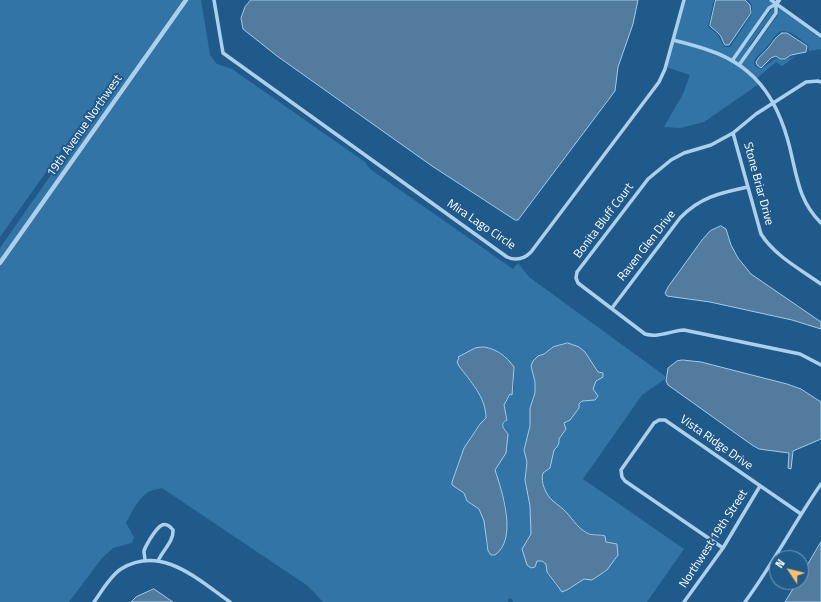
<!DOCTYPE html>
<style>
body{margin:0}
#map{position:relative;width:821px;height:602px;overflow:hidden;background:#205a8a;font-family:"Titillium Web",sans-serif}
canvas{display:block}
.north{position:absolute;left:769px;top:550px;width:40px;height:40px;box-sizing:border-box;background:#205a8a;border:1px solid #799cb9;border-radius:50%;rotate:305deg;font-size:11px;font-weight:700;line-height:16px;text-align:center;color:#fff}
.north::after{content:'';display:block;margin:auto;width:14px;height:18px;background:#f9c06c;clip-path:polygon(50% 0,100% 100%,50% 72%,0 100%)}
</style>
<div id="map">
<canvas width="821" height="602"></canvas>
<div class="north">N</div>
</div>
<script>
const g = document.querySelector('canvas').getContext('2d');
g.lineJoin = 'round';
function paint(path, color) { g.fillStyle = color; g.fill(path, 'evenodd'); }
function trace(path, color, width, dash) { g.strokeStyle = color; g.lineWidth = width; g.lineCap = dash ? 'butt' : 'round'; g.setLineDash(dash || []); g.stroke(path); }
function label(font, color, halo, rows, align = 'center') {
  g.font = font + ' "Titillium Web",sans-serif'; g.lineWidth = 4; g.setLineDash([]); g.textBaseline = 'middle'; g.strokeStyle = halo; g.fillStyle = color; for (const [text, x, y, turn = 0] of rows) {
    g.save(); g.translate(x, y); g.rotate((+turn || 0) * Math.PI / 180); g.textAlign = isNaN(turn) ? turn : align; if (halo) g.strokeText(text, 0, 0); g.fillText(text, 0, 0); g.restore();
  }
}
paint(new Path2D(`
 M0,0h183l-183,259v-11l76,-109 4,-7h-3l-16,19 -61,86z
 M189,0h12l9,55 7,9 15,5 133,93 5,7 143,100 5,-6 11,14 136,99v3l-23,16 -59,84 101,70 -37,53h-134l-1,-3 -3,-1 -1,4h-185l-15,-16 -146,-98c-3,1 -6,1 -9,2 -13,4 -21,22 -27,33l8,14 -2,6 -19,5 -11,10 -33,44h-69v-335zM568,343c4,2 8,3 12,5 5,3 19,24 21,30l-5,3 -3,8 2,4 -8,7 -5,1 -3,3v4l-9,12 -6,3 2,4 -7,12v4l-5,7 -8,22 -3,1c-3,9 3,22 10,28 3,3 7,5 10,8 11,11 17,27 36,25l17,24 -12,15 -20,6 -17,11 -8,-1 -12,-16 -1,-9 -4,-3h-5l-2,6 -4,1 -5,-26 4,-4 1,-4 -1,-28 -5,-33 2,-11 -1,-20 4,-16v-19l5,-14v-11l-4,-16 2,-5 5,-5 6,-2 9,-7zM467,352l37,3 10,12v21l-6,11 -4,6 3,12 -5,9 1,3 3,2 -3,26 -8,13 11,35 1,25 -16,25c-7,-8 -5,-17 -5,-27 -2,-18 -19,-34 -34,-43 0,-6 3,-9 4,-15 6,-19 15,-38 30,-52 0,-11 -5,-22 -12,-32 -6,-9 -14,-15 -16,-26z
 M684,0h30l-6,26c3,4 8,6 10,9 3,5 3,8 7,12h5l22,-33v-9l-4,-5h20l5,4 -6,3 -24,36 3,2 25,-35 3,-2v4l-25,34 4,3 25,-34 1,-7 42,31v10l-12,2 -1,-6c-7,-5 -22,-19 -30,-12 -4,3 -6,8 -10,12 -4,6 -11,10 -14,16l1,5 6,3 15,-11c8,5 11,0 20,-2l-14,10 -6,-4 -20,17 3,5 -55,38 -24,6 -16,-1 19,-33 7,-19 -24,-8z`), '#3374a7');
const water = new Path2D(`
 M251,0h387l-5,24 -15,43 -3,24 -97,129h-3l-83,-54 -155,-110 -34,-27 -2,-11 4,-11z
 M716,0h29l5,5 1,8 -22,32h-4c-3,-4 -3,-9 -7,-12 -3,-3 -5,-4 -8,-7z
 M782,33h5l20,13 -1,6 -15,3 -6,4h-5l-4,-3 -5,2 -10,10 -4,-3 -1,-3c3,-6 9,-10 13,-15 4,-5 7,-11 13,-14z
 M721,226l5,3 5,16 7,13 13,16 70,48v7l-29,-9 -82,-18 -43,-6 -2,-3 3,-6 34,-47 8,-9z
 M568,343l11,4 6,5 13,20 5,1v4l-7,4 -3,8 5,7 -3,4 -13,1 -3,3v4l-9,12 -6,3 2,6 -7,10v4l-2,4 -3,3 -4,18 -7,5c-3,9 3,22 10,28 3,3 7,5 10,8 8,7 13,18 24,24 5,3 12,1 18,3l1,6 11,2 1,11 -11,15 -15,10 -8,-1 -17,11 -5,2 -15,-20 -1,-8 -4,-3h-5l-2,6 -4,1 -4,-3 -5,-16 9,-15 -1,-28 -5,-26 2,-18 -3,-12 6,-24v-18l5,-15v-11l-4,-16 2,-5 5,-5 6,-2 9,-7z
 M484,347c13,2 22,9 30,20l-2,28 -2,-1 -6,11 3,15c-8,4 -3,9 1,14l-2,19 -11,17c7,21 23,69 0,85h-4l-3,-4 -4,-30 -5,-12 -12,-8 -3,-8 -12,-8v-3l12,-34 16,-24 6,-6c0,-21 -16,-37 -27,-52l-2,-4 2,-4 -1,-1 17,-9z
 M683,360l18,2 86,22 14,5 20,13v37l-28,12 -2,18 -3,-1 1,-15 -30,-4 -7,-4 -84,-60 -2,-4 2,-13 9,-7z
 M821,542v60h-36l12,-20h4v-6z
 M154,589l19,13h-42l5,-5z`);
paint(water, '#537b9d');
trace(water, '#9fccec', 1);
trace(new Path2D(`
 M214,0l9,53 284,204c9,4 17,2 24,-5l128,-170 6,-13 19,-69
 M771,0l50,36
 M673,40c12,3 24,6 35,10 52,17 73,56 84,107 6,26 9,46 29,66
 M732,61l37,-53 7,-4
 M739,65l37,-52v-9
 M821,82l-3,-1 -12,1 -50,32 -23,19 -22,12 -27,8 -13,7 -23,19 -71,93 -1,6 2,5 67,51c14,4 25,-3 39,-4l116,24 21,11
 M733,133l28,101c14,22 39,35 60,50
 M612,308l68,-90c20,-21 40,-25 68,-31
 M723,548l-98,-67 -3,-4 -1,-7 33,-47 5,-3h6l136,94
 M145,561c0,-4 -1,-7 -1,-10 1,-4 4,-8 6,-12 6,-9 13,-22 23,-9 1,11 -11,21 -15,31
 M94,602c8,-11 16,-26 27,-33 41,-25 77,11 109,33
 M684,602l39,-54 37,-62
 M745,602c28,-38 49,-79 76,-118`), '#accfeb', 3.5);
trace(new Path2D(`
 M776,4l3,-4
 M0,263l186,-263`), '#accfeb', 4.5);
label('12px', '#fff', '#205a8a', [
 ["19th Avenue Northwest",85,126,-55],
 ["Stone Briar Drive",758,184,75],
 ["Bonita Bluff Court",604,221,-53],
 ["Mira Lago Circle",481,225,34],
 ["Raven Glen Drive",647,246,-52],
 ["Vista Ridge Drive",716,443,35],
 ["Northwest 19th Street",714,539,-57]
]);
</script>
